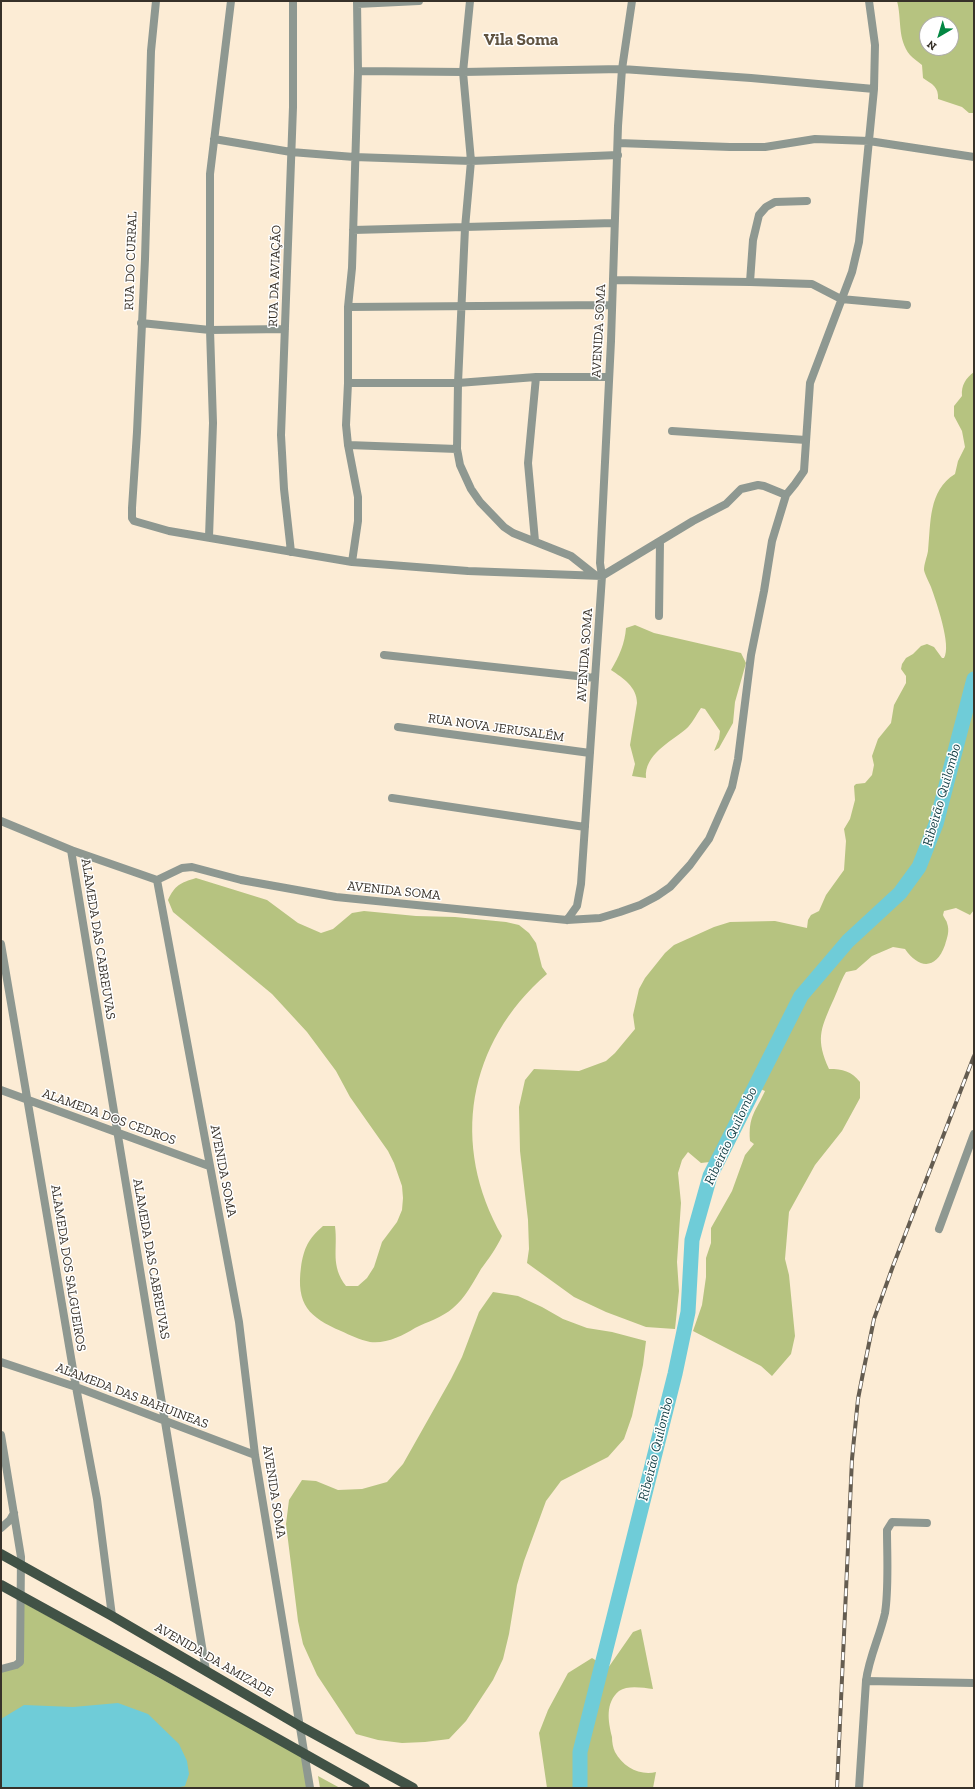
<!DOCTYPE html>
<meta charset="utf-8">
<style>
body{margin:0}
#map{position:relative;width:975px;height:1789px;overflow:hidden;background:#fcecd5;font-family:"Zilla Slab",serif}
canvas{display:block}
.frame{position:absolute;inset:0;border:2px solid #373129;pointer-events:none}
.north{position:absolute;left:919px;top:16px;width:40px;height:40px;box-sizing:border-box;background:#fff;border:1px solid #afada9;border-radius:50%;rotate:218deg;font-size:11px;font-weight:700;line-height:16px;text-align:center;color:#373129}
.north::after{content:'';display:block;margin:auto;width:14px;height:18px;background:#038743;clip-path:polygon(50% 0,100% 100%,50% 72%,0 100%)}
</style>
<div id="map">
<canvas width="975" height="1789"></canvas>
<div class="frame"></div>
<div class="north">N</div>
</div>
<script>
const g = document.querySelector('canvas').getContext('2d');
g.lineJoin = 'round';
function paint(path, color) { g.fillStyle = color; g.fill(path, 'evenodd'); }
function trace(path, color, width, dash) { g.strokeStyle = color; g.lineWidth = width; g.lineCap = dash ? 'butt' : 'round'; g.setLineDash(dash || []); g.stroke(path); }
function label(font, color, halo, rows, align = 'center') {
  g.font = font + ' "Zilla Slab",serif'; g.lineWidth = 3; g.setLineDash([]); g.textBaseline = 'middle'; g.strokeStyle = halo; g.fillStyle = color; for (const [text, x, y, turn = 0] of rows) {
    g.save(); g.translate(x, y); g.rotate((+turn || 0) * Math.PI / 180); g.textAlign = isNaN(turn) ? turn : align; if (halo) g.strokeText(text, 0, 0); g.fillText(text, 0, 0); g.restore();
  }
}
paint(new Path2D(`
 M897,1h77v112h-5l-7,-6 -24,-8c1,-12 -6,-15 -15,-21l-1,-13c-4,-3 -9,-7 -12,-10 -13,-16 -8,-36 -13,-54zM927,24h24v24h-24z
 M974,372v538l-4,5 -14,-7 -12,3 -1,4c1,3 4,6 4,8 3,8 0,15 -2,22 -9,25 -26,24 -40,4l-12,-2 -21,9 -16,14 -10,2c-6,10 -9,21 -14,31 -12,27 -16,37 -3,66 14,0 22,2 31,13v16l-18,33 -27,34 -26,47 -4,47 4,16 6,61 -4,18 -19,22 -11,-10 -68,-35 9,-26 4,-28v-19l5,-15v-15l21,-37 13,-36 9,-11 -4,-3c-2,-25 6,-30 15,-50l-14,-6 -9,12 -13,39 -11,25 -17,2 -13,-11 -6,8 -4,13 3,30 -4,59 2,29 -4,38 -29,-2 -40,-15 -32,-15 -47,-34 2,-14 -1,-29 -8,-69 -1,-44 6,-27 9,-11 45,2 27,-10 9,-8 20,-24 -2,-14 6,-26 6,-11 20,-25 9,-8 40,-18 16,-5 45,-1 32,7 1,-8 3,-5 8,-4 7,-16 18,-25 2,-29 -2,-12 6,-10 5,-19 -1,-14 2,-2 9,-1 7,-8 2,-10 -2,-9 6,-17 13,-16 3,-18 12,-22v-7l-5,-7 1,-5 4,-6 7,-4 8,-8 6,-2 7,3 8,11h2c8,-12 -8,-57 -13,-71 -2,-5 -6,-12 -7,-17 0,-6 3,-13 4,-19 3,-28 0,-60 27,-77l3,-13 7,-14 -3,-16 -8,-15v-10l8,-10c-1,-11 4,-18 12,-24z
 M635,625l19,8 87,20 5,10 -11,39 -2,21 -14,25 -5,3 5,-12 1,-8 -15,-22 -4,-1c-5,7 -9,16 -15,21 -16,13 -42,26 -40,49l-14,-2 3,-12 -5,-19 7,-42c0,-16 -14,-25 -26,-33 8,-13 14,-27 15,-42z
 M196,878l71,22 31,23 23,10 12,-4 19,-16 12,-2 52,5 39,1 51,5 13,3 10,8 7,10 6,24 5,7c-80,69 -97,171 -45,262 -6,13 -13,22 -21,33 -8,14 -16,29 -28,39 -10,9 -26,14 -38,20 -13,8 -29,16 -45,14 -10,-2 -20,-7 -29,-11 -32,-14 -45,-26 -40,-64 3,-19 7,-28 22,-41h12c3,24 -5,39 11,60h12l9,-8 7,-11 8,-25 15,-20 5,-12 1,-12 -1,-12 -8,-23 -6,-12 -38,-54 -14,-26 -29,-39 -35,-38 -99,-82 -5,-12c7,-15 12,-17 28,-22z
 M493,1292l25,4 24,11 21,12 24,9 25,4 34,9 -3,24 -11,51 -8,23 -16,18 -47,24 -15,20 -22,60 -7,24 -8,49 -6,25 -10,21 -27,41 -17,18 -24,3 -23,1 -24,-3 -22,-6 -39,-59 -14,-31 -5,-23 -12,-97 3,-24 13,-20 14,1 22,9 24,-1 25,-7 16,-18 48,-85 11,-22 17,-45z
 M24,1603l280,155 5,30h-308v-119l20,-3z
 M641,1629l12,60c-10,-1 -25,-4 -34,2 -14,12 -11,30 -7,46 0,5 1,11 3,15 8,15 25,24 41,20l-3,16h-106l-8,-55 9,-23 20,-37 24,-15 16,10 25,-36z
 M318,1776l22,12h-20z`), '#b6c380');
paint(new Path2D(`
 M118,1703l30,11 31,30 8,17 2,13 -4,12 -10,2h-174v-69l23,-14 49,2z`), '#6fccd8');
trace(new Path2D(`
 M580,1788v-36l95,-378 13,-62 4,-72 18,-64 91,-180 47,-55 52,-48 19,-26 17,-43 38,-145`), '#6fccd8', 15);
trace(new Path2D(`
 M156,1l-5,50 -6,208 -8,173 -5,76v10l2,3 35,10 183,31 116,9 134,5 91,-55 33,-17 15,-15 17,-4 6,1 22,9
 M470,1l-7,71 8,89 -6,67 -7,155 -1,66 3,16 11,24 9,13 24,25 9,6 58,23 24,19
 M357,4l62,-3
 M358,71l105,1 159,-3 129,9 123,11
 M214,139l77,13 63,5 117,4 147,-6
 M618,143l112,4h35l50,-8 54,2 105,16
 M353,230l261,-7
 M613,280l137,2 62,2 29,15 66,6
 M750,282l3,-42 6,-25 7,-8 9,-5 32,-1
 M348,307l264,-2
 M141,323l69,7 75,-1
 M348,383h110l78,-6h73
 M672,431l134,9
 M348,445l109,4
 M209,537l4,-114 -3,-93v-156l21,-173
 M535,541l-7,-78 8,-86
 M291,552l-7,-63 -3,-54 12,-328v-106
 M352,562l6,-41v-24l-10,-52 -2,-20 2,-42v-76l4,-39 6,-197 -1,-70
 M659,616l1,-74
 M384,655l211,23
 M398,727l192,26
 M392,798l193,29
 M1,821l70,29 86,30
 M71,850l135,821
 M157,880l25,-12 10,-1 49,13 95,17 231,23 33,-2 20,-6 20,-7 17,-9 13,-9 20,-22 19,-26 23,-52 6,-28 13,-104 13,-64 8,-50 14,-46 9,-11 9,-13 6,-88 42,-111 7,-30 15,-153 1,-44 -6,-44
 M157,880l82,442 16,133 55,333
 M567,920l10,-14 4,-22 21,-308 -2,-13 11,-222 7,-215 4,-57 10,-68
 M1,944l75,443 21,112 15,117
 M1,1090l208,76
 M939,1229l35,-95
 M1,1362l75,25 179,68
 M1,1435l20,122 -1,105 -4,3 -15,4
 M1,1528l9,-8 4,-7
 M866,1681c3,-24 14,-45 19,-68 4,-25 2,-58 2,-83l5,-8 35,1`), '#8e9891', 8);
trace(new Path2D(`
 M859,1788l7,-107 108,2`), '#8e9891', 8);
trace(new Path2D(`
 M1,1554l111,62 188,110 113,62
 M1,1585l160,88 204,115`), '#415246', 10);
const rail = new Path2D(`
 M837,1788l15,-329 6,-60 5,-26 11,-54 19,-53 81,-210`);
trace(rail, '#645c50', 4);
trace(rail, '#fff', 2.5, [8]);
label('13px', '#373129', '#fff', [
 ["RUA DO CURRAL",131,261,-88],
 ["RUA DA AVIAÇÃO",275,276,-88],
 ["AVENIDA SOMA",599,331,-87],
 ["AVENIDA SOMA",585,655,-86],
 ["RUA NOVA JERUSALÉM",496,728,8],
 ["AVENIDA SOMA",394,891,6],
 ["ALAMEDA DAS CABREUVAS",98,939,81],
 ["ALAMEDA DOS CEDROS",109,1117,20],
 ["AVENIDA SOMA",223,1171,79],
 ["ALAMEDA DAS CABREUVAS",151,1259,80],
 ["ALAMEDA DOS SALGUEIROS",68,1268,81],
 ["ALAMEDA DAS BAHUINEAS",132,1396,21],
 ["AVENIDA SOMA",274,1492,81],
 ["AVENIDA DA AMIZADE",214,1660,30]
]);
label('italic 14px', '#133f45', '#fff', [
 ["Ribeirão Quilombo",942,795,-74],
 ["Ribeirão Quilombo",731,1136,-65],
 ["Ribeirão Quilombo",656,1449,-76]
]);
label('bold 17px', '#605340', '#fff', [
 ["Vila Soma",521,40]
]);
</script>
